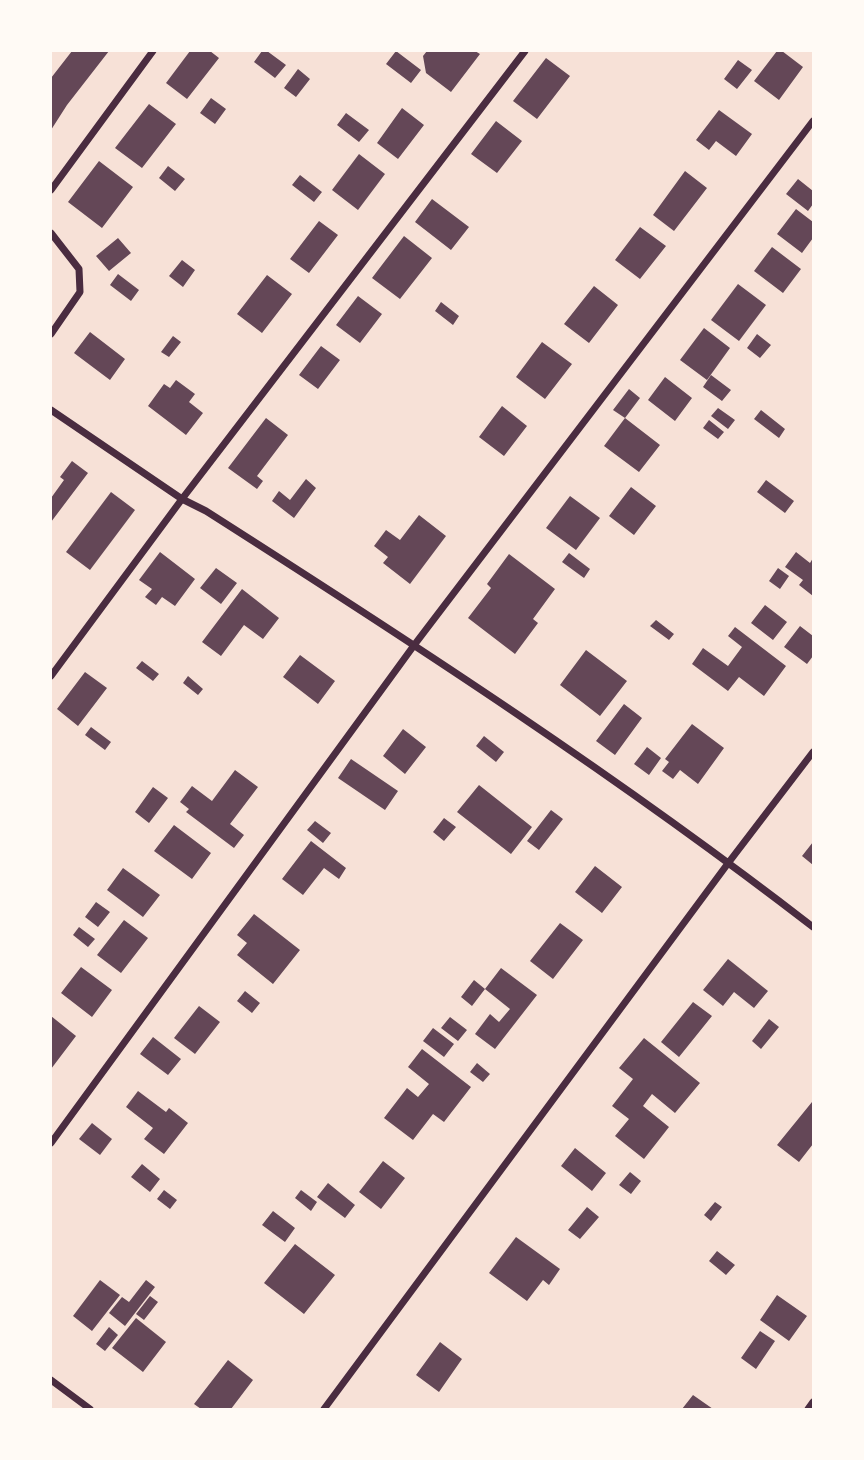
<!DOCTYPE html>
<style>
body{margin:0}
#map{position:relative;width:864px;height:1460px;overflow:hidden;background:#f7e1d7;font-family:Lato,sans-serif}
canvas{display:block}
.frame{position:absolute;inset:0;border:52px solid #fffaf5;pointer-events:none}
</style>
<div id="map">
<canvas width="864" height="1460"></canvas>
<div class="frame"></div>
</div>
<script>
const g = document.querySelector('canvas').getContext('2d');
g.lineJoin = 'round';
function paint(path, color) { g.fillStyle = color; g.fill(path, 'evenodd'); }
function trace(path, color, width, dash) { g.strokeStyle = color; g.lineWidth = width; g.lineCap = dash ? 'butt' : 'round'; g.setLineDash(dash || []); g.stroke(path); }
paint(new Path2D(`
 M72,51h37l-42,54 -16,25v-52z
 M190,51h20l9,7 -32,41 -21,-16z
 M262,51h5l19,14 -11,13 -21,-16z
 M396,51l25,19 -10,13 -25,-19z
 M427,51h48l5,3 -29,38 -25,-19 -3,-17z
 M777,51h5l21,16 -24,33 -25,-19z
 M546,58l24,18 -33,43 -24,-18z
 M738,60l14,10 -15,19 -13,-10z
 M298,69l12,10 -14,18 -12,-9z
 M211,98l15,11 -11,15 -15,-11z
 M149,104l27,20 -34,44 -27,-20z
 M402,108l22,17 -26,34 -21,-16z
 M719,110l33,24 -16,22 -20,-15 -7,9 -13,-10z
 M346,113l23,17 -10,12 -22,-17z
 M496,121l26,20 -25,32 -26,-19z
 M359,154l26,20 -27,36 -26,-20z
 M99,161l34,26 -31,41 -34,-26z
 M168,166l17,13 -10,12 -16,-13z
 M685,171l22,17 -33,43 -21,-16z
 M300,175l22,17 -8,10 -22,-17z
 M798,179l15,12v13l-5,7 -22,-17z
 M432,199l37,28 -18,23 -36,-28z
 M796,209l17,13v16l-11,15 -25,-19z
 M319,221l19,14 -29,38 -19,-14z
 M640,227l26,19 -26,33 -25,-19z
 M404,236l28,22 -32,41 -28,-21z
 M118,238l13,15 -22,18 -13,-15z
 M772,247l29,22 -18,24 -29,-22z
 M182,260l13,10 -12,17 -14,-11z
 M118,274l21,16 -8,11 -21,-16z
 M267,275l25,19 -30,39 -25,-19z
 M738,284l28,21 -27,36 -28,-21z
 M594,286l24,19 -29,38 -25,-19z
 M358,296l24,18 -22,29 -24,-18z
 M441,302l18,14 -6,9 -18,-14z
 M704,328l26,20 -23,32 -27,-20z
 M90,332l35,27 -15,21 -36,-27z
 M757,334l14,11 -11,13 -13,-10z
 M173,336l8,6 -12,15 -8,-5z
 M542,342l30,22 -27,35 -29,-22z
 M321,346l19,14 -22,29 -19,-14z
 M711,375l20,15 -9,11 -19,-14z
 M665,377l27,21 -17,23 -27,-21z
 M176,380l19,14 -6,8 14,11 -17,22 -38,-29 16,-22 6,4z
 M629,389l11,9 -15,20 -12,-8z
 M502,406l25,20 -23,30 -25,-19z
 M718,408l17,12 -7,9 -17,-13z
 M761,410l24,19 -6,9 -25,-19z
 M266,418l22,17 -31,41 6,5 -6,8 -29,-21z
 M625,418l35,27 -21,27 -35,-26z
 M709,420l15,12 -6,7 -15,-11z
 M72,461l16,12 -37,49v-24l13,-18 -4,-3z
 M306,479l10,9 -22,30 -22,-17 7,-10 11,9z
 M766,480l28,21 -9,12 -28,-21z
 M631,487l25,19 -22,29 -25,-19z
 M111,492l24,18 -45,60 -24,-18z
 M570,496l30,22 -24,32 -30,-22z
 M419,515l27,21 -36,48 -27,-21 5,-6 -14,-11 12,-16 14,10z
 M160,552l35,27 -20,27 -13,-9 -6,8 -11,-8 7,-8 -13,-9z
 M796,552l14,11 3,-5v38l-14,-11 4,-5 -18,-13z
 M569,553l21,16 -6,9 -22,-16z
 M509,554l46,35 -22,30 5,4 -23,31 -47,-36 23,-30 -4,-4z
 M216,568l21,15 -16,21 -21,-16z
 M778,568l11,8 -9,13 -11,-8z
 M242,589l37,29 -16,21 -19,-14 -23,31 -19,-14z
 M765,605l22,17 -14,18 -22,-17z
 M656,620l18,14 -5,6 -19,-14z
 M800,626l13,10v20l-6,8 -23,-17z
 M735,627l51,39 -22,30 -25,-19 -11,14 -36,-27 11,-16 25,18 14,-19 -14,-11z
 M586,650l41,31 -27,35 -40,-31z
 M300,655l35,26 -17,23 -35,-27z
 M142,661l17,13 -6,7 -17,-13z
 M85,672l22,16 -29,38 -21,-17z
 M188,676l15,13 -5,6 -15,-12z
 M624,704l18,14 -27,37 -19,-14z
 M692,724l32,24 -26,36 -18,-14 -7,9 -11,-8 7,-9 -4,-3z
 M91,727l20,15 -6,8 -20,-15z
 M403,729l23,18 -21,27 -22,-18z
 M484,736l20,16 -8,10 -20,-16z
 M647,747l14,11 -12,17 -15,-11z
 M351,759l47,32 -13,19 -47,-32z
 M235,770l23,17 -28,37 14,11 -10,13 -48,-36 3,-3 -9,-7 12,-16 20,15z
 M479,785l53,42 -21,27 -54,-42z
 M153,787l15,11 -19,25 -14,-11z
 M551,810l12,9 -24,31 -12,-9z
 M444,818l12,9 -12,14 -11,-9z
 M315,821l16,12 -8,10 -16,-13z
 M174,825l37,28 -19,26 -38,-28z
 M311,841l35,27 -7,11 -15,-11 -21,27 -21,-16z
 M813,842v23l-11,-9z
 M595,866l27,21 -20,26 -27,-21z
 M123,868l37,27 -17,22 -36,-27z
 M96,902l14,10 -12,15 -13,-10z
 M254,914l46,36 -27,34 -36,-29 10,-12 -10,-8z
 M124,920l24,18 -27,35 -24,-18z
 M560,923l23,17 -30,39 -23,-18z
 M79,927l16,12 -7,8 -15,-12z
 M728,959l40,32 -14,17 -20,-16 -11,14 -20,-16z
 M81,967l31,23 -20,27 -31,-24z
 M501,968l36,27 -42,54 -20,-15 15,-20 9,8 11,-13 -25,-20z
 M474,980l11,9 -13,17 -11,-9z
 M245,991l15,12 -8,10 -15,-12z
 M693,1002l19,14 -33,41 -18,-15z
 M199,1006l21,16 -25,32 -21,-16z
 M51,1016l25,20 -25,33z
 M450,1017l17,13 -9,11 -17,-13z
 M769,1019l10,8 -18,22 -9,-8z
 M433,1028l21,16 -10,13 -21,-16z
 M153,1037l28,22 -13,16 -28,-21z
 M644,1038l56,45 -25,30 -23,-19 -9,12 26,21 -25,32 -29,-23 14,-17 -17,-13 21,-27 -14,-11z
 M422,1049l49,38 -27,35 -11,-8 -20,26 -29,-22 23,-30 11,9 11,-13 -21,-17z
 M477,1063l13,11 -7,8 -13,-10z
 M138,1091l28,21 3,-4 19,15 -24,31 -20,-15 9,-11 -27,-21z
 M812,1102l1,42 -14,18 -22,-17z
 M92,1123l20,16 -12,16 -21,-16z
 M575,1148l31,25 -14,18 -31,-25z
 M383,1161l22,17 -24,31 -22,-17z
 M142,1164l18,15 -10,13 -19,-15z
 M630,1172l11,9 -10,13 -12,-9z
 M328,1183l27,22 -10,13 -28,-21z
 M164,1190l13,10 -7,9 -13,-10z
 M301,1190l16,12 -6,9 -16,-13z
 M715,1202l7,5 -11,14 -7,-6z
 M587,1207l12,10 -19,22 -12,-9z
 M273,1211l22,17 -10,14 -23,-17z
 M516,1237l44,32 -11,16 -6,-5 -16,21 -38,-28z
 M295,1244l40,31 -31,39 -40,-31z
 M717,1251l18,14 -9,10 -17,-14z
 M100,1280l20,15 -28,36 -19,-15z
 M146,1280l9,7 -30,39 -16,-13 13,-16 7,5z
 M777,1295l30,21 -18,25 -29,-21z
 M150,1296l8,6 -14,18 -8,-6z
 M136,1318l30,24 -23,30 -31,-24z
 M109,1327l9,8 -13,16 -9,-7z
 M760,1331l15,10 -19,28 -15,-11z
 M440,1342l22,17 -23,33 -23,-17z
 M228,1360l25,20 -22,29h-30l-7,-5z
 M693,1395l20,14h-31z`), '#644757');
trace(new Path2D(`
 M51,190l102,-139
 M51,233l28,36 1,23 -29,42
 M51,410l131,89 24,12c207,132 413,266 607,416
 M51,676l131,-177 343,-448
 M51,1143l364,-499 398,-523
 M51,1380l39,29
 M324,1409l405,-547 84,-110
 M808,1409l5,-7`), '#4a2c40', 7);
</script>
